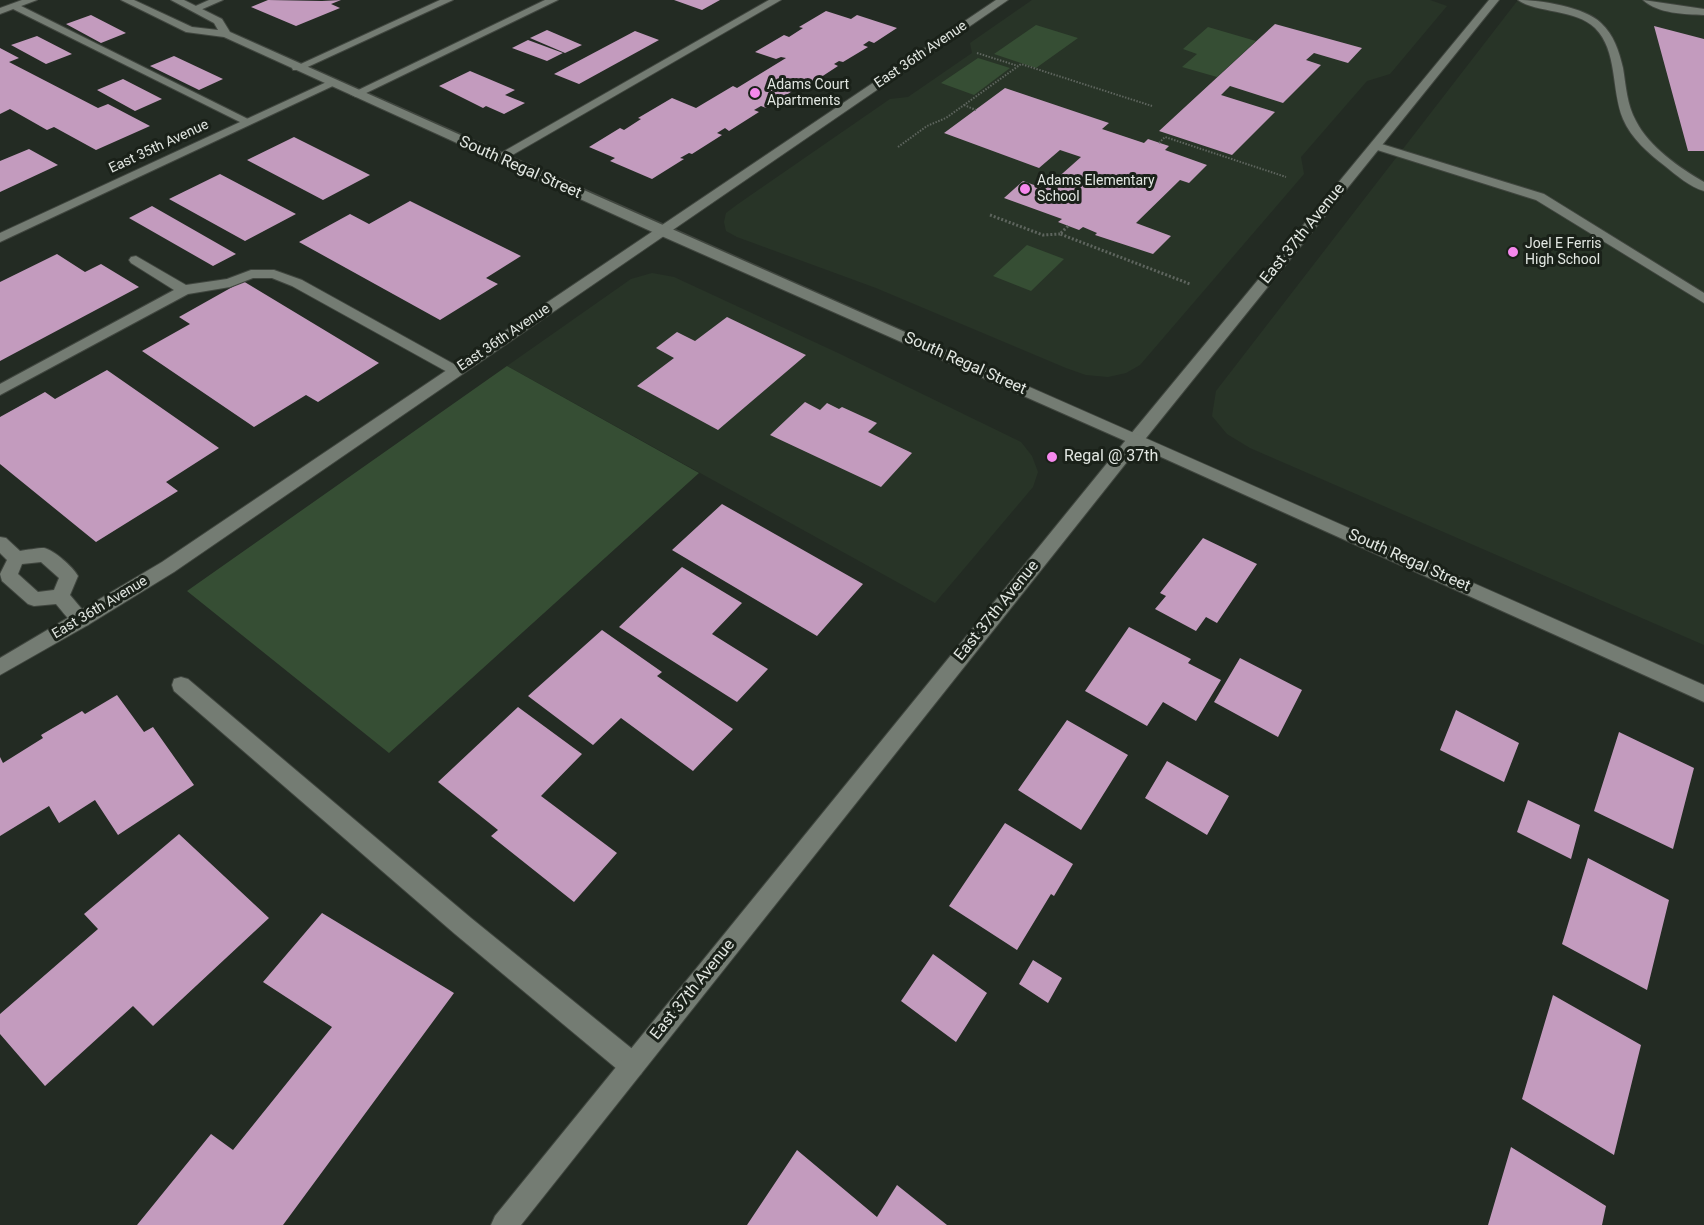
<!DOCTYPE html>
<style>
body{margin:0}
canvas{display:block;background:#232b23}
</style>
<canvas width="1704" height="1225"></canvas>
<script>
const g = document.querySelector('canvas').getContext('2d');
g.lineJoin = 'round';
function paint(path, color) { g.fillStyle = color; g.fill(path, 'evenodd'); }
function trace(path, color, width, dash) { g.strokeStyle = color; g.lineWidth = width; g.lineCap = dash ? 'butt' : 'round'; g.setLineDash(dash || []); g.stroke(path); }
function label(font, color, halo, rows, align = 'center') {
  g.font = font + ' Roboto,sans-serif'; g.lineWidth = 6; g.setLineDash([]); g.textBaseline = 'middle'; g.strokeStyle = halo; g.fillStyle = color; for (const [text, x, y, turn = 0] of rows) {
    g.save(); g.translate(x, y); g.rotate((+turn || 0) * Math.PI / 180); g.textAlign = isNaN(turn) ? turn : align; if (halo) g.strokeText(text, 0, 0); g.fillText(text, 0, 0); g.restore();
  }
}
paint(new Path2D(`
 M1032,0h398l17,6 -57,68 -23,7 -66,76 3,17 -164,191 -14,8 -18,4 -22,-2 -20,-7 -190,-80 -139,-51 -11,-6 -2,-9 2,-9 12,-9 152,-105 18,-2 64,-44 -2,-10z
 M1518,0h186v645l-454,-197 -23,-14 -15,-18 4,-25z
 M652,273l22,4 164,76 183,89 11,14 6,16 -5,15 -98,116 -428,-237 124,-87z`), '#283427');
paint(new Path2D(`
 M1036,25l42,13 -42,30 -42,-14z
 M1208,27l48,14 -39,36 -35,-10 15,-13 -14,-5z
 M978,58l32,10 -36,27 -33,-12z
 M1027,245l37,14 -33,32 -38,-15z
 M507,366l192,107 -310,280 -202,-162z`), '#364e34');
paint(new Path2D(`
 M268,0l54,1 19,-1 -10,4 9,4 -44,18 -45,-19z
 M674,0h46l-18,10z
 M826,11l25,8 6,-4 40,13 -23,15 -5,-2 -6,4 5,2 -25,15 -4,-1 -5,3 4,2 -26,17 -4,-2 -42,27 -5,-2 -7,4 5,2 -30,19 -4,-3 -8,5 5,2 -30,19 -3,-1 -9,5 4,1 -32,20 -42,-18 5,-3 -26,-11 31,-19 4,2 17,-11 -3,-1 34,-20 24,10 37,-22 4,2 49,-30 -5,-1 -5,2 -21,-7 29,-17 5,2 14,-9 -4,-1z
 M91,15l35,18 -25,10 -35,-19z
 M1275,24l87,24 -14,15 -34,-10 -8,7 15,5 -38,38 -53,-17 -9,9 54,17 -43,43 -73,-24z
 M1654,26l50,13v112h-16z
 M547,30l35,15 -17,8 -35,-15z
 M635,31l24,9 -80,44 -25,-10z
 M37,36l35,18 -26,10 -35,-19z
 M528,40l35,13 -16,8 -35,-13z
 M0,48l19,10 -10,4 89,46 10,-4 42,22 -54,24 -42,-23 -7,3 -37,-21 -10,5z
 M174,56l49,23 -24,11 -49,-24z
 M470,71l45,19 -10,5 20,8 -21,11 -18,-8 -3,2 -44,-22z
 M123,79l39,20 -27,12 -38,-21z
 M1005,88l104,35 -7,6 42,14 4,-4 21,7 -4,4 42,15 -18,18 -9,-3 -44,43 35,13 -18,18 -58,-19 2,-2 -14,-6 -4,3 -21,-8 4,-3 -58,-21 19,-17 22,8 36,-32 -21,-7 -21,18 -95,-35z
 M294,137l76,38 -47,25 -76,-40z
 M29,149l29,16 -58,27v-31z
 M220,174l76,40 -51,27 -76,-42z
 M410,201l111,55 -35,22 12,6 -58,36 -141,-78 51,-28 19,10z
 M152,206l84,48 -23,12 -84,-48z
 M57,254l28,18 16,-8 38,23 -139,74v-79z
 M243,281l136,82 -61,39 -12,-7 -52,32 -112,-76 48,-27 -11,-7z
 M727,317l79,38 -88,75 -81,-44 37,-28 -18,-10 21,-16 18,9z
 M107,370l112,78 -53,34 12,9 -82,51 -96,-78v-47l45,-25 10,7z
 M805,402l15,8 7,-7 12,6 3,-2 35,16 -9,9 44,21 -31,34 -111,-52z
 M722,504l141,80 -46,52 -145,-86z
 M1203,538l54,26 -40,59 -11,-6 -10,14 -41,-22 11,-13 -6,-3z
 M682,567l60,36 -30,31 56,35 -31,33 -118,-75z
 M1129,627l62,32 -3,4 33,17 -25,41 -33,-19 -16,24 -62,-35z
 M602,630l60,42 -5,4 76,53 -40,42 -72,-53 -28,27 -65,-49z
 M1240,658l62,32 -24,47 -64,-35z
 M117,695l27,37 9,-5 41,58 -76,50 -23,-35 -36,23 -10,-17 -49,30v-79l3,6 40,-25 -2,-3 41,-24 3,3z
 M518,707l64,47 -41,42 76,57 -43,49 -83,-66 7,-6 -60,-48z
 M1456,710l63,33 -15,39 -64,-32z
 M1067,720l61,35 -47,75 -63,-40z
 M1619,732l75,36 -21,81 -79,-38z
 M1167,761l62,35 -22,39 -62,-37z
 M1528,800l52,25 -9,34 -54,-27z
 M1005,823l68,41 -19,32 -3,-2 -34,56 -68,-44z
 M179,834l90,84 -116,108 -20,-20 -88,80 -45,-52v-20l98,-85 -14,-15z
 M1588,858l81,42 -22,90 -85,-46z
 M322,913l132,80 -171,232h-146l74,-91 22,16 99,-123 -69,-45z
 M933,954l54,39 -31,49 -55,-41z
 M1033,960l29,18 -14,25 -29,-19z
 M1553,995l88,50 -27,110 -92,-56z
 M1511,1147l95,59 -4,19h-114z
 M797,1150l80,67 20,-32 50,40h-200z`), '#c39bbe');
const service = new Path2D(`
 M209,0h14l-25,11 -9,-2z
 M769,0h12l-279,161 -4,1 -6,-4z
 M1518,0c22,0 67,7 83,23 13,12 18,28 22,45 3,18 4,37 13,53 13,26 44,47 68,61v9c-14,-4 -28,-16 -39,-25 -16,-12 -34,-28 -42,-47 -12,-29 -5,-68 -28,-91 -19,-19 -59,-15 -77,-28z
 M1643,0l61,9v6c-19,-1 -46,-1 -61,-15z
 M11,4h6l237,118 -6,3 -4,-1 -233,-116z
 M1375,142l169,52 160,99v10l-168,-103 -165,-52 -2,-2z
 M136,256l50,29 41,-6 24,-9h23l28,10 159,88 2,3 -7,5 -5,-2 -159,-88 -20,-8h-19l-23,9 -42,7 -188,101v-11l174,-94 -43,-27 -2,-3 2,-3z
 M0,537l6,1 14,13c7,-1 17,-3 24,-3 10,2 29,19 34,28l-8,19 21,25 -3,5c-14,5 -23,-11 -32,-21l-22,2 -6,-2 -26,-23 -2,-7 7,-14 -7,-7zM41,562l18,16 -5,12 -16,2 -20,-18 4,-10z
 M181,677l7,2 283,239 170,138 3,9 -3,9 -9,3 -9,-3 -168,-140 -281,-243 -2,-6 2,-6z`);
const minor = new Path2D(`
 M440,0h13l-152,70h-8l-1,-2z
 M545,0h13l-198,96 -4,1 -6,-3z
 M996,0h12l-834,572 -86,53 -88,50v-17l162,-96z
 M331,80l5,3 -1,2 -335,157v-9z`);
const tertiary = new Path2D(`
 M1489,0h10l-357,443 -621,782h-30l4,-9 635,-781z`);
const secondary = new Path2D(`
 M22,0h15l-37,14v-6z
 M121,0h13l58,27 26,3 -4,-7 -43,-23h13l38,19 8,13c490,220 983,435 1474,653v17l-574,-259 -473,-209 -433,-197 -38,-5z`);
trace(service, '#40463f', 2);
trace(minor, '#40463f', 2);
trace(tertiary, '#40463f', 2);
trace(secondary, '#40463f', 2);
trace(new Path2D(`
 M977,53l41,13
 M964,105l12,5
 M1159,143l6,-6 121,40
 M898,147l29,-21 19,-8 75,-54 131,42`), '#5e655e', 2, [1.5, 1.5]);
trace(new Path2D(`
 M990,215l53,20 17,-1
 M1068,226l-8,8 130,50`), '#5e655e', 3, [2, 2]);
paint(service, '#747c73');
paint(minor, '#747c73');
paint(tertiary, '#747c73');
paint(secondary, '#747c73');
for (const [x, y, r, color] of [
 [755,93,6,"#f688ed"],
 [1025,189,6,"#f688ed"],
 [1513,252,6,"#f688ed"],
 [1052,457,6,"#f688ed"]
]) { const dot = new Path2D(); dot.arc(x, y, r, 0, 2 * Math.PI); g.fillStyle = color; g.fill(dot); trace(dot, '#1a2119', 2); }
label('14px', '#e2e7e2', '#1a2119', [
 ["East 36th Avenue",921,55,-34],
 ["East 35th Avenue",159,147,-25],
 ["East 36th Avenue",504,338,-34],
 ["East 36th Avenue",100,608,-31]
]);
label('14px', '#e2e7e2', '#1a2119', [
 ["Adams Court",767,85],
 ["Apartments",767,101],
 ["Adams Elementary",1037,181],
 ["School",1037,197],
 ["Joel E Ferris",1525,244],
 ["High School",1525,260]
], 'left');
label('16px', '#e2e7e2', '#1a2119', [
 ["South Regal Street",520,168,24],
 ["East 37th Avenue",1303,234,-51],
 ["South Regal Street",965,364,24],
 ["South Regal Street",1409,561,24],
 ["East 37th Avenue",997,611,-51],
 ["East 37th Avenue",693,990,-51]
]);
label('16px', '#e2e7e2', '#1a2119', [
 ["Regal @ 37th",1064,457]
], 'left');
</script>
